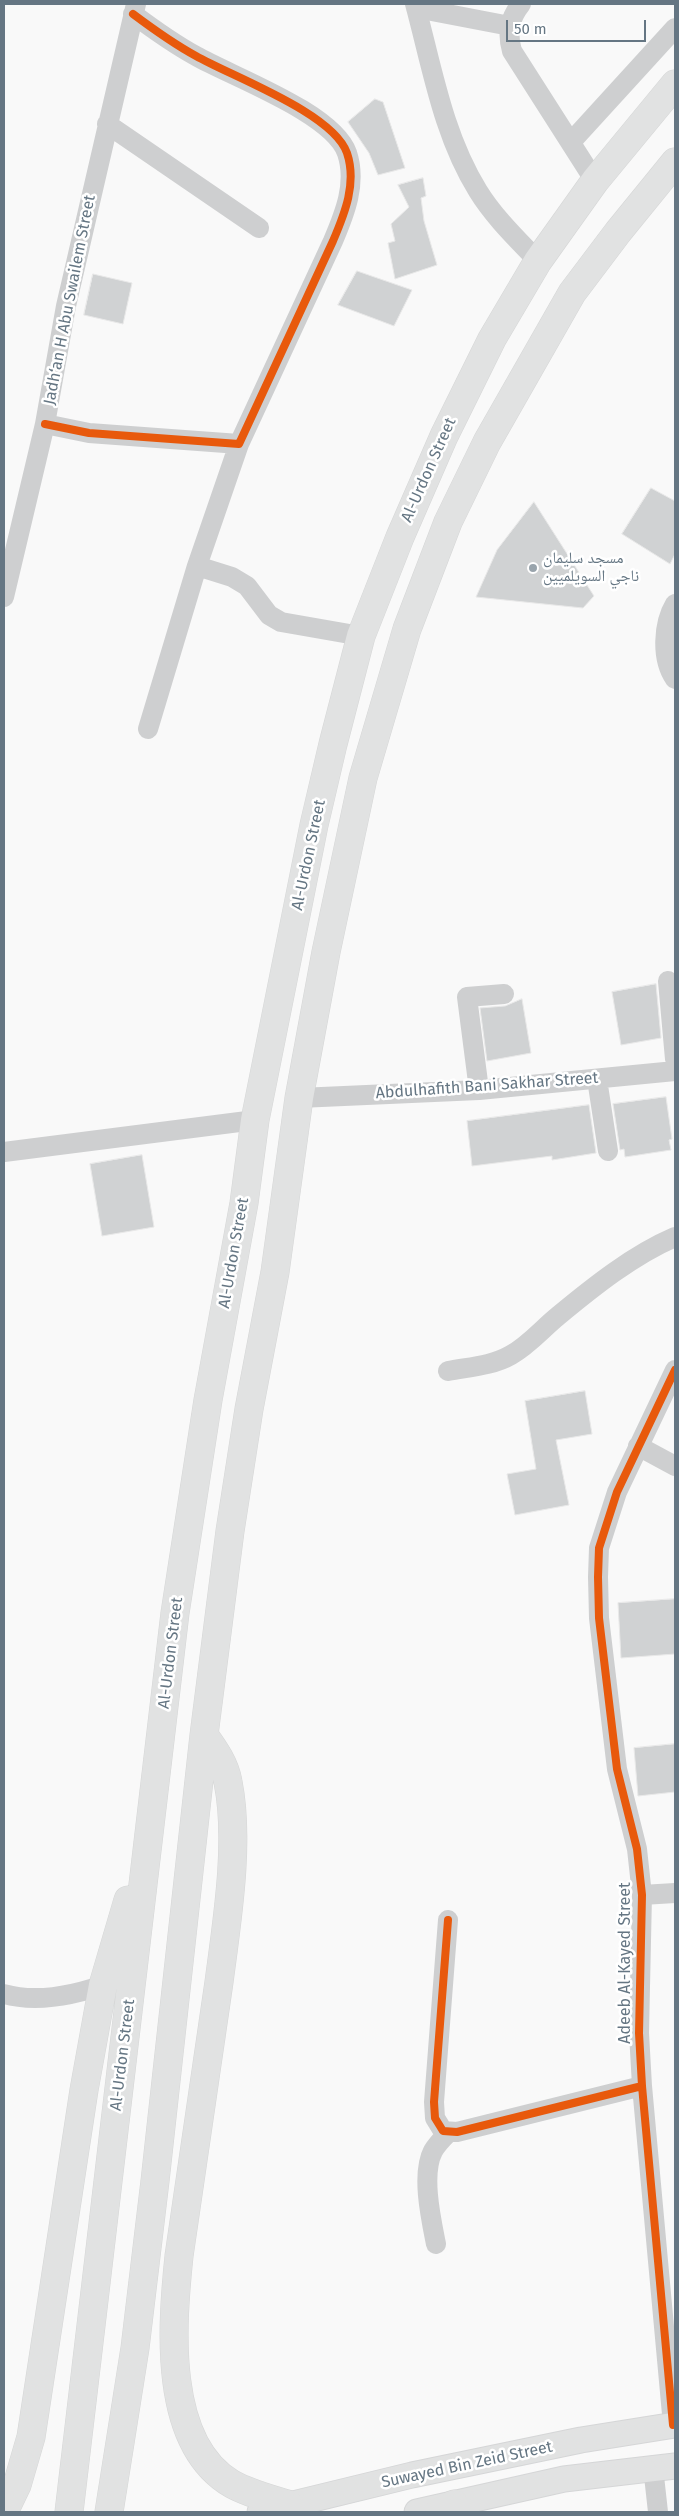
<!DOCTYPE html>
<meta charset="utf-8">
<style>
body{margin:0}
#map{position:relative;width:679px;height:2516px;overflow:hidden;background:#f9f9f9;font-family:"Fira Sans",sans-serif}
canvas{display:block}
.frame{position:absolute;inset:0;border:5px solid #657683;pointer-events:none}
.scale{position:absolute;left:506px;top:20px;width:140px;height:22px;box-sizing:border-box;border:2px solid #657683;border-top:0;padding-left:6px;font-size:15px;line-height:18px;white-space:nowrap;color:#657683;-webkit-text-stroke:4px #fff;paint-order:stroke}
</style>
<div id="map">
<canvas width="679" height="2516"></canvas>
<div class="frame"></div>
<div class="scale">50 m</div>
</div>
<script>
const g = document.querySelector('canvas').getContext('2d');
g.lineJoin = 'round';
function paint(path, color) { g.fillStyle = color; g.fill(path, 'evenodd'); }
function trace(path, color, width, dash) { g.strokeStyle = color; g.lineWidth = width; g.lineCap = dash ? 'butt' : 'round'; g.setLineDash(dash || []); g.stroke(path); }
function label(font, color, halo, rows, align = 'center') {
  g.font = font + ' "Fira Sans","Noto Naskh Arabic",sans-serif'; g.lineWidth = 5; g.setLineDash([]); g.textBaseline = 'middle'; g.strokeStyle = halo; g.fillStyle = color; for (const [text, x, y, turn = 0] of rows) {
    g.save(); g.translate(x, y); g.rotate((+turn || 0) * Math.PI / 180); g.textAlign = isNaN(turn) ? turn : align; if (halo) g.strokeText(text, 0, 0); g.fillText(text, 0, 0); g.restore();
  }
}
const building = new Path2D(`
 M375,99l8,3 22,66 -27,7 -9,-22 -21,-31z
 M423,178l3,18 -5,2 3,23 13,44 -42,14 -7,-36 7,-2 -4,-17 18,-17 -11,-22z
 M357,271l55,19 -18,36 -56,-21z
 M93,274l39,9 -9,41 -39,-9z
 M651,488l24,13v53l-5,10 -48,-30z
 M534,502l60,94 -11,12 -107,-11 21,-47z
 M656,984l5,54 -40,7 -9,-53z
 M522,999l9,54 -44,8 -7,-53 25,-2z
 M666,1097l6,42 -3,1 2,10 -46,7 -1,-8 -4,1 -7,-46z
 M589,1105l7,48 -44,7v-4l-80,10 -5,-45z
 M142,1155l12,72 -52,9 -12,-72z
 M585,1391l7,43 -36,6 13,65 -54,10 -8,-41 29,-5 -11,-68z
 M675,1599v55l-54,4 -3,-55z
 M675,1744v48l-37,4 -4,-48z`);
paint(building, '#d0d2d3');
trace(building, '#e8e8e8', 1);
const major = new Path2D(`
 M260,2512l152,-37 169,-35 94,-15
 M417,2512l147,-33 111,-13`);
const highway = new Path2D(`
 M204,1735c10,14 21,29 24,47 12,60 -1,139 -9,200 -13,92 -27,183 -40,274 -7,68 -17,187 53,228 18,10 39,15 58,21
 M4,2512l13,-27 14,-48 53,-347 19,-105 25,-85
 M69,2512l106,-899 33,-213 36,-197 11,-83 59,-295 19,-81 28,-108 39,-99 44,-101 48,-97 46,-78 57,-80 80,-97
 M109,2512l26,-164 20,-167 49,-446 26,-204 19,-122 26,-137 24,-174 27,-146 37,-174 44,-149 41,-107 39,-80 85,-149 46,-61 57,-70
 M439,2512l15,-8`);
trace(major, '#d5d6d7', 27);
trace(highway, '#d5d6d6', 29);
trace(new Path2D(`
 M415,4c17,63 28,131 63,187 16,26 39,48 60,70
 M521,4c-12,15 -14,29 -9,47l83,130
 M416,8l94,18
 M107,124l152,104
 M571,142l104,-114
 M45,424l44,9 150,11 94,-203c12,-28 24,-58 14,-88 -14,-40 -114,-76 -151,-97 -22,-12 -43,-27 -63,-42
 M197,566l35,11 15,9 22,29 12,7 80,14
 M4,597l41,-173 21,-118 70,-302
 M675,604c-12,20 -14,55 0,75
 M148,729l49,-163 42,-122
 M668,981l7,78
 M597,1079l11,72
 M479,1090l-12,-93 37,-3
 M299,1098l180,-8 196,-19
 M4,1152l251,-32
 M448,1371c20,-4 44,-5 63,-16 18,-10 31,-26 47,-39 35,-29 75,-61 117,-79
 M638,1446l37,20
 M642,1895l33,-2
 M448,1920l-14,182 1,16 8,13 14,1 185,-46
 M4,1994c35,10 76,0 110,-13
 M436,2244c-5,-25 -15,-70 -3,-93 4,-7 10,-13 15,-18
 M673,2425l-31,-339 -3,-53 3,-138 -5,-46 -20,-80 -18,-151 -1,-41 1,-29 18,-56 58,-122
 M653,2467l5,45`), '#cecfd0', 20);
trace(major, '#e1e2e2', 25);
trace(highway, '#e1e2e2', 28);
trace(new Path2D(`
 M45,424l44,9 150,11 94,-203c12,-28 24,-58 14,-88 -14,-40 -114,-76 -151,-97 -22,-12 -43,-27 -63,-42
 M448,1920l-14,182 1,16 8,13 14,1 185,-46
 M673,2425l-31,-339 -3,-53 3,-138 -5,-46 -20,-80 -18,-151 -1,-41 1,-29 18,-56 58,-122`), '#e8590c', 8);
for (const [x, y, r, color] of [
 [533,568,5,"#99a4ac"]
]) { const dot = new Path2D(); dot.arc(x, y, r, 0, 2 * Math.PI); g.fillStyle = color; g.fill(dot); trace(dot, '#fff', 2); }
label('16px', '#657683', '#fff', [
 ["Jadh‘an H Abu Swailem Street",70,300,-79],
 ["Al-Urdon Street",429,470,-66],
 ["Al-Urdon Street",309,855,-78],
 ["Abdulhafith Bani Sakhar Street",487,1086,-4],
 ["Al-Urdon Street",234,1253,-80],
 ["Al-Urdon Street",171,1653,-83],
 ["Adeeb Al-Kayed Street",626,1963,-90],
 ["Al-Urdon Street",123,2055,-83],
 ["Suwayed Bin Zeid Street",467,2465,-12]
]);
label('16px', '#657683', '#fff', [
 ["مسجد سليمان",543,559],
 ["ناجي السويلميين",543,577]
], 'left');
</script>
